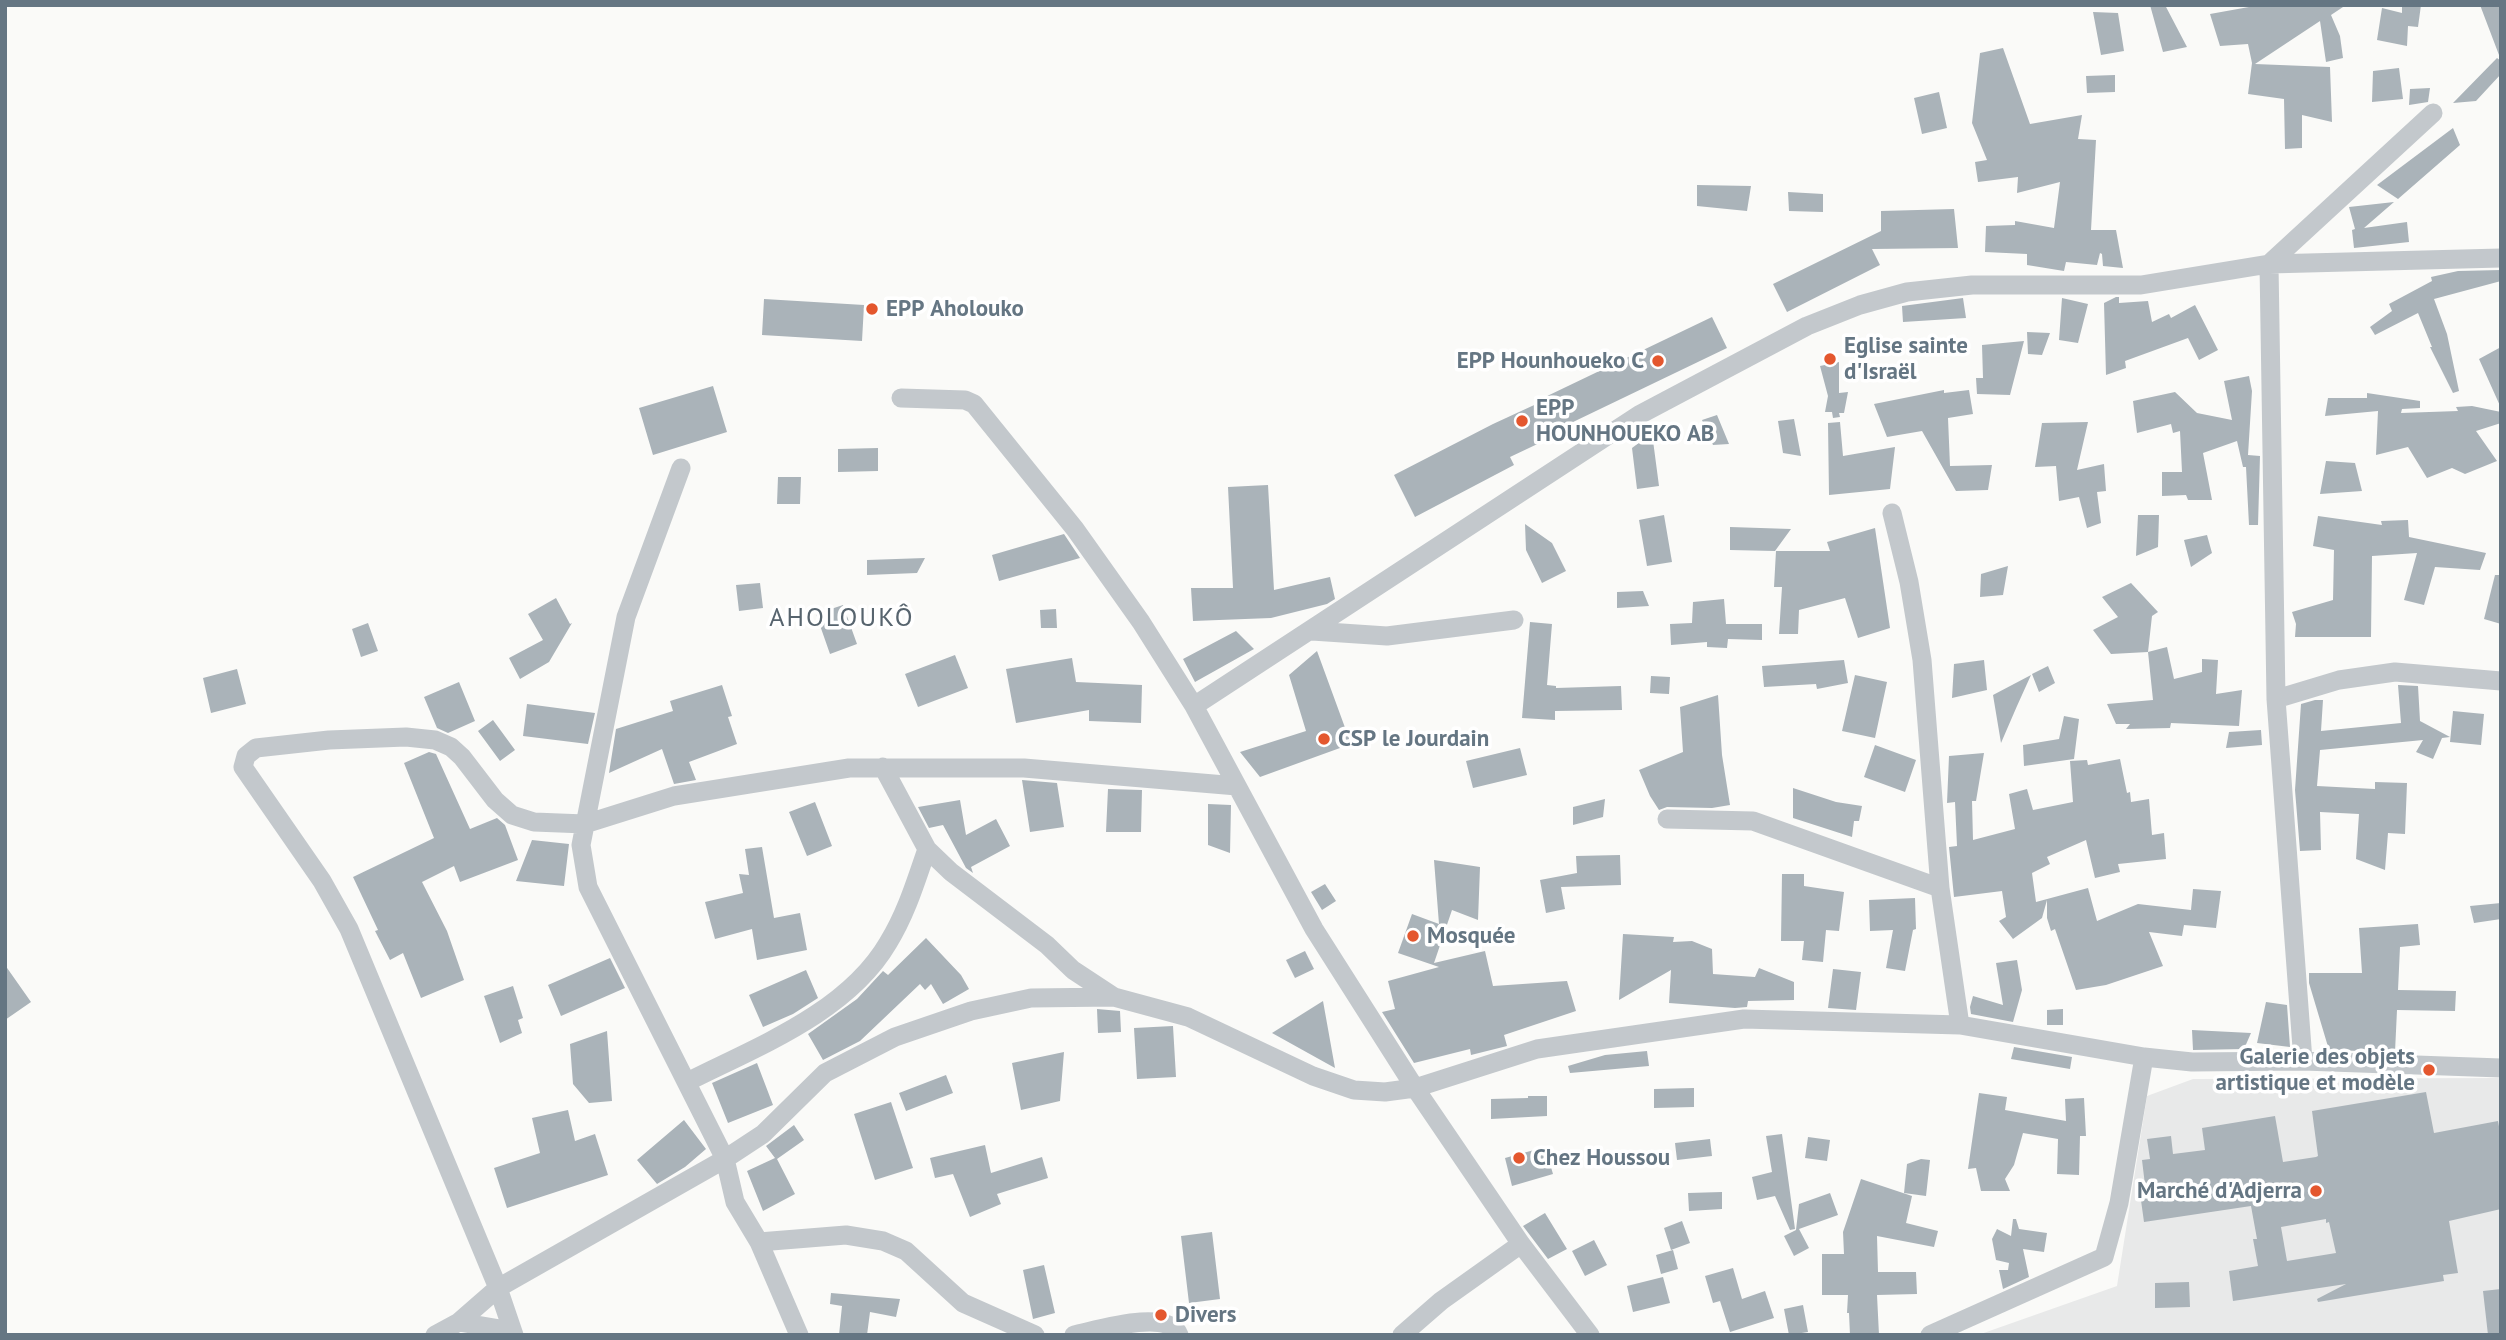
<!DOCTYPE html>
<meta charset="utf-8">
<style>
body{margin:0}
#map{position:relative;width:2506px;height:1340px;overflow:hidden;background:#fafaf8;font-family:"PT Sans",sans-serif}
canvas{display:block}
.frame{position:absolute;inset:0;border:7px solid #657683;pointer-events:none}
</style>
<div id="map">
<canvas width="2506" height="1340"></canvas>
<div class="frame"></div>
</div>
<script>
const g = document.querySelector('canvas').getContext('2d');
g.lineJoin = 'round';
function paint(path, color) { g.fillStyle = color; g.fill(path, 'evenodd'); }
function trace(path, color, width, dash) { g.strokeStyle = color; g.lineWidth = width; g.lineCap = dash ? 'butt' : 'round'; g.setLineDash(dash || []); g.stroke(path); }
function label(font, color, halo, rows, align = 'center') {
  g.font = font + ' "PT Sans",sans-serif'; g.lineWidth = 7; g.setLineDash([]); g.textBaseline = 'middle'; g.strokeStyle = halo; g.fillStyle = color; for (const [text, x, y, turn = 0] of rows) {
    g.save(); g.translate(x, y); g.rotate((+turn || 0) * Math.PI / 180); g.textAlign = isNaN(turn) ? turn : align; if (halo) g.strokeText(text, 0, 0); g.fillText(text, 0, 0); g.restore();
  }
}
paint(new Path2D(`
 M2501,1078v257h-523l139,-49 30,-190 46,-17z`), '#e8e9e9');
paint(new Path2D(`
 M2150,5h15l22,42 -24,5z
 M2260,5h86l-15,10 9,21 3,22 -17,4 -6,-41 -65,43 75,3 2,55 -30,-7v33l-17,1 -1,-50 -36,-5 4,-31 -4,-19 -28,2 -10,-32z
 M2402,5h19l-3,22 -10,-1 -1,20 -30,-6 5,-32 20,5z
 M2480,5h21v50h-2z
 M2093,12l25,1 6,38 -23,4z
 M2003,48l27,76 52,-9 -4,24 18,1 -5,90h25l7,38 -20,-2 -1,-12 -2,-1 -3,12 -31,-3 -2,9 -37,-6v-11l-42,-2 1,-26 29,-1v-4l39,7 6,-46 -43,11 1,-16 -40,5 -3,-20 12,-2 -15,-37 8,-70z
 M2497,58l4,3v13l-25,27 -23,2z
 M2399,68l4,31 -31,3 1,-31z
 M2115,75v17l-28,1 -1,-17z
 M2430,88l-2,14 -19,3 1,-16z
 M1939,92l8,36 -25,6 -8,-36z
 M2453,128l7,17 -62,54 -21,-14z
 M1697,185l54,1 -4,25 -50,-5z
 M1788,192l35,2v18l-34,-1z
 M2394,202l-30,26 43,-6 2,20 -55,6 -2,-18 3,-1 -6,-22z
 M1954,209l4,39 -86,1 8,16 -93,47 -14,-28 108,-53v-20z
 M2501,270v11l-67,18 13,35 12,57 -6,2 -23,-46h2l-14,-34 -43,22 -5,-8 22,-16 -3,-7 43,-23 -1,-4 27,-6z
 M2116,297h3v6l29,-2 4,21 17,-8 2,4 24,-13 23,45 -19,10 -11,-22 -63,23 1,7 -20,7 -2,-72z
 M1963,298l3,20 -63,4 -1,-16z
 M2062,298l26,6 -10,39 -19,-3z
 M764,299l100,6 -2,36 -100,-6z
 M1712,317l15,31 -181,87 2,4 -38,18 4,8 -99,52 -21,-42 99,-51 52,-24 -2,-2z
 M2027,332l23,1 -8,22 -14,-1z
 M2024,341l-14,54 -33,-1 -1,-16h7l-1,-33z
 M2501,347v61l-22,-49z
 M1839,362v31l9,-1 -4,21h-5l1,4 -7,1 -1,-6h-7l3,-16 -8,-30z
 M2249,376l3,15 -4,64 12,1 -2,69h-9l-3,-58h-3l-6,-26 -34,12 9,47h-24l-2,-5 -24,1v-24h20l-2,-41 -7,2 -2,-9 -34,9 -4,-32 42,-9 22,21 35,7 -8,-39z
 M713,386l14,46 -74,23 -14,-47z
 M1944,390v3l25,-3 4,24 -25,4 2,48 42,-1 -4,25 -32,1 -34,-60 -35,6 -13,-33z
 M2367,393l53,8v7l-18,1 -1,4 57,-2 -2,-4 16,-1 29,6v11l-25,8 21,30 -32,13 -13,-6 -25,10 -19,-31 -32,8 2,-44 -53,5 3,-18h39z
 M1717,415l12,29 -16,1 -11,-25z
 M1794,419l7,37 -18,-3 -5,-32z
 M1840,422l3,34 52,-9 -5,42 -61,6 -1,-72z
 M2088,422l-11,48 27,-6 2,27 -9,1 4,31 -14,5 -8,-31 -20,4 -3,-35 -21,1 7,-44z
 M1652,433l7,53 -22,3 -5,-41z
 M878,448v23l-40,1v-23z
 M2326,461l29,2 7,28 -42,3z
 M778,477h23l-1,27h-23z
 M1268,485l6,105 56,-13 5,22 -8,5 -56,14 -78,3 -2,-33h42l-5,-101z
 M1664,515l8,47 -25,4 -8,-46z
 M2138,515h21l-1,32 -22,9z
 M2318,516l64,9 -1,-4 27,-1 1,17 77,16 -6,17 -45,-3 -11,38 -20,-5 13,-47 -45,3 -1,81h-76l1,-13 -4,-12 41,-12 1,-50 -21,-4z
 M1525,524l27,19 14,28 -24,12 -16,-33z
 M1730,527l61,2 -16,22 -45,-1z
 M1875,528l15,100 -32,10 -13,-40 -46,12 -1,24h-19l3,-47h-8l2,-36h54l-3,-9z
 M1064,534l16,24 -81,23 -7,-26z
 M2207,535l5,18 -21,14 -7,-27z
 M925,558l-8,15 -50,2v-15z
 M2008,566l-5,29 -23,2 1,-23z
 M2495,575h6v49l-17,-5z
 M760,583l3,25 -24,3 -3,-26z
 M2131,583l27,29 -6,4 -4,36 -37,2 -18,-24 25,-13 -16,-20z
 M1643,591l6,15 -32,2v-16z
 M556,598l14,26 2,-1 -23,39 -29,17 -11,-21 34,-18 -15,-26z
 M1724,599l2,25h36v16l-34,-1 -1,9 -20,-1v-5l-36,3 -1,-21 22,-1 1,-21z
 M843,605l14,39 -27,10 -14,-40z
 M1056,609l1,19h-16l-1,-18z
 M1530,622l22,2 -5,61 9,1v2l65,-2 1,24 -67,1v9l-33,-2z
 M368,623l10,28 -17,6 -9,-28z
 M1236,631l18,18 -59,33 -12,-23z
 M2167,647l7,32 28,-7v-13l16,1 -2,34 26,-4 -3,36 -68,-3 -1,5 -44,1 4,-5h-14l-9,-20 46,-4 -5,-48z
 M1317,651l34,93 -91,33 -20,-25 66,-21 -17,-56z
 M955,655l13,33 -50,19 -13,-33z
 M1072,658l4,24 66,3 -1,38 -52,-2v-11l-73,13 -10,-54z
 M1844,660l4,23 -31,6 -1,-5 -52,3 -2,-21z
 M1984,660l3,30 -35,8 2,-34z
 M2048,666l7,17 -16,9 -7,-18z
 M237,669l9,35 -35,9 -8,-35z
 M1855,675l32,7 -12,56 -33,-7z
 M2031,675l-14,31 -16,37 -8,-48z
 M1651,676l19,1 -1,17 -19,-1z
 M459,682l16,39 -27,12 -11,-5 -13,-31z
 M722,685l10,31 -4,1 9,27 -48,18 7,18 -22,4 -12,-35 -53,24 7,-44 57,-18 -3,-10z
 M2398,685l20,1 2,35 30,16 -8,1 -9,21 -17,-7 7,-12 -103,10 -3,36 58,3v-7l32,1 -2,51 -17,-1 -3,37 -29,-11 3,-45 -39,-2 1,38 -21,1 -5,-61 6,-86 14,-4h8l-2,31 80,-8z
 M1718,695l4,60 8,50 -18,3 -45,-1 -8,3 -9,-14 -11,-26 44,-18 -3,-45z
 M527,704l68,9 -7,31 -65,-8z
 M2453,711l31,3 -3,31 -31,-3z
 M2064,716l15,3 -5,40 -50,7 -1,-21 36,-6z
 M493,720l22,30 -15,11 -22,-30z
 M2261,730l1,15 -36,3 3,-16z
 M1875,745l41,15 -11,32 -41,-15z
 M1520,748l7,27 -54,13 -7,-27z
 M429,752l7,2 34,75 27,-11 8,7 13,35 -58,22 -6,-16 -32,16 25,49 17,49 -43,18 -18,-45 -13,7 -15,-29 3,-1 -25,-53 81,-39 -30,-75z
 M1984,753l-8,48h-4l1,39 42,-11 -6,-35 18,-5 6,21 40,-8 -3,-41 17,-1 1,5 32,-6 7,34 3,-1 1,10 18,-3 3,36 12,-2 2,26 -48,5 2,8 -25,6 -9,-38 -39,17 3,7 -18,9 4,29 52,-14 9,33 41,-17 53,6 2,-21 28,2 -5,37 -32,-3 -2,11 -33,-4 14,34 -57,19 -30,5 -21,-61 -4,2 -4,-13v-18l-5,18 -29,21 -14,-18 7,-4 -4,-26 -48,6 -5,-50 8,-1 -2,-44 -8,1 2,-47z
 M1022,780l35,3 7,44 -34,5z
 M1793,788l43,14 26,4 -3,15h-5l-2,16 -59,-19z
 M1108,789l34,1 -1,42h-35z
 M1605,799l-2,18 -30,8v-18z
 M960,800l6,35 30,-16 14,27 -39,21 2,6 -7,-5 -23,-43 -14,3 -11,-21z
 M815,802l17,44 -25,10 -18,-44z
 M1208,804l23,1 -1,48 -22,-8z
 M532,840l37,4 -5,42 -48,-5z
 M762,847l12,71 26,-5 7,37 -50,10 -5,-31 -37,10 -10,-37 38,-9 -4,-19 10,1 -4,-26z
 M1620,855l1,30 -60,2 4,22 -19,4 -6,-33 37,-7 -1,-17z
 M1434,860l46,7 -2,53 -26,-10 -18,53 51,-12 8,35 74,-5 9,30 -72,24 3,11 -36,9 -1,-6 -56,14 -32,-51 13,-3 -7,-28 51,-14 -41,-14 14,-39 27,10z
 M1782,874h22v12l40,6 -5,39 -13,-1 -3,32 -21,-2 2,-19h-23z
 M1325,884l11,17 -14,9 -11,-18z
 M1915,898l1,31 -3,1 -8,41 -19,-3 7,-38 -23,1 -1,-31z
 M2501,903v16l-27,4 -4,-17z
 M2418,924l2,21 -20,2 -2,43 58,1 -1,20 -58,-1 -2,42 -66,-2 -20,-67v-10h53l-3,-45z
 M1623,934l51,3 -1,5 19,-1 20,8 1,25 42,3 4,-9 35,14v18l-46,1 -1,6 -12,1 -66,-5 2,-33 -52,30z
 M926,938l35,37 8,14 -26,15 -12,-20 -6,6 -5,-6 -60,57 -37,19 -15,-26 49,-35 26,-28 5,4z
 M1305,951l9,18 -19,9 -9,-18z
 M610,958l15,30 -64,28 -13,-31z
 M2017,960l5,30 -9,32 -42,-8 -1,-7 3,-11 30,9 -7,-42z
 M5,965l26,37 -26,18z
 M1833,969l28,3 -5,38 -28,-2z
 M806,970l12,28 -25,16 -30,13 -14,-32z
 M513,986l10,32 -5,2 4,13 -22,10 -16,-47z
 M1323,1001l12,67 -63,-35z
 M2266,1002l21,3 3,42 -33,-4z
 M1097,1009l23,2 1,21 -23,1z
 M2063,1009v16h-16v-15z
 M1173,1026l3,51 -39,2 -3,-51z
 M2192,1030l59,3 -7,16 -51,1z
 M607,1031l5,70 -23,2 -16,-19 -3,-40z
 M2014,1047l58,10 -2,12 -59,-10z
 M1647,1051l2,15 -79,7 -2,-7 37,-11z
 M1064,1052l-4,49 -39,9 -9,-47z
 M757,1063l16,42 -45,18 -16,-40z
 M946,1075l7,18 -47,18 -7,-18z
 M1694,1088v19l-40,1v-19z
 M2426,1092l8,41 64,-12 3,16v72l-52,12 9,52 -15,2 1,6 -126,21 -1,-3 29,-15 -113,17 -4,-30 29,-5 -5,-27h4l-6,-33 -107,16 -5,-36 6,-1 -3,-25 8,-1 -3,-20 24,-3 2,18 32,-4 -3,-22 73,-12 8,46 33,-5 2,-1 -6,-45zM2326,1219v4l3,-1 7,31 -49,8 -6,-34z
 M1979,1093l28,4 -2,13 61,11 -1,-22 19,-1 2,38h-6l-1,39 -22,-1 1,-35 -35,-6 -9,32 -9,14 5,12h-29l-5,-23 -8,1z
 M1528,1096h19v20l-56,3v-20l37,-1z
 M891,1102l22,66 -38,12 -21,-66z
 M568,1110l7,31 20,-7 13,41 -101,33 -13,-40 46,-15 -8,-35z
 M684,1120l22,29 -21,18 -28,17 -20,-24z
 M794,1125l10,15 -27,19 18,35 -32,17 -16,-40 28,-13 -9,-12z
 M1782,1134l13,95 -5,1 -15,-34 -18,4 -5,-23 20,-5 -6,-36z
 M1808,1137l22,3 -3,21 -22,-3z
 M1710,1139l2,17 -35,4 -2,-17z
 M985,1145l6,28 51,-16 6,21 -51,16 4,10 -31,13 -17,-43 -18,4 -5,-20z
 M1545,1147l8,27 -41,12 -7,-28z
 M1921,1159l9,1 -4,36 -22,-3 3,-29z
 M1861,1179l51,17 -6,27 32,8 -4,16 -57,-11 1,36h38l1,22 -40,1 2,40h-29l-1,-22h-2l1,-18h-26v-41h22l-1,-22z
 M1722,1192v17l-33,2 -1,-18z
 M1830,1193l8,22 -39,14 10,19 -15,8 -10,-20 12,-6 3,-26z
 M1545,1213l22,36 -19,10 -25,-33z
 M2013,1219h3l3,10 28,4 -3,19 -21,-3 6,28 -26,12 -4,-19h9l1,-7 -13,-3 -4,-21 5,-10 14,7z
 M1682,1221l8,22 -19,7 -7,-22z
 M1212,1232l8,67 -31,4 -8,-67z
 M1594,1240l13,25 -22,11 -13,-25z
 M1673,1250l5,19 -17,5 -5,-19z
 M1044,1265l11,48 -22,6 -10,-49z
 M1733,1268l9,31 23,-8 9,27 -44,14 -10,-31 -7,2 -8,-27z
 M1663,1277l7,26 -37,9 -6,-26z
 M2189,1282l1,25 -35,1v-25z
 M2501,1289v46h-13l-5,-44z
 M831,1293l69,6 -4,18 -26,-5 -3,23h-28l3,-29 -12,-2z
 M1803,1305l5,27 -19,3 -5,-26z`), '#aab3b9');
trace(new Path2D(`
 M901,398l64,2 9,4 101,125 66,93 53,84 120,223 101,159 106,156 69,91
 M681,468l-55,149 -45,228 7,42 137,272 10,43 24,40 40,93
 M1892,513l17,69 13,78 18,228 20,137
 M1312,631l75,5 127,-16
 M2276,699l63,-19 56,-8 106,9
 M1194,706l445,-291 168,-89 53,-21 47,-13 65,-7h169l128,-21 232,-6
 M883,767l44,82 24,23 96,73 26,25 41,27
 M1667,819l86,2 187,67
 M2303,1061l-27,-362 -7,-435 164,-151
 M687,1082c69,-35 160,-69 201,-139 18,-29 28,-62 39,-94
 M759,1242l87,-7 37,6 23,10 57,52 72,32
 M459,1322l53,9
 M435,1335l24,-13 39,-34 227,-129 38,-25 62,-61 70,-36 76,-26 60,-13 83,-1 74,20 125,59 41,14 31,2 30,-4 122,-39 207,-30 216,6 184,32 48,5 111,-1 198,7
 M514,1335l-16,-47 -149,-359 -27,-48 -79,-114 3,-11 10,-8 73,-8 77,-3 29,3 16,7 11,10 33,43 17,15 22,7 51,2 89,-28 175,-28h175l213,18
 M1074,1335c24,-5 94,-27 105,0
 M1402,1335l39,-34 80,-57
 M1930,1335l174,-78 15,-54 25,-146`), '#c3c8cc', 19);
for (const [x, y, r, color] of [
 [872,309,7,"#e4572e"],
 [1830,359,7,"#e4572e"],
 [1658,361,7,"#e4572e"],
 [1522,421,7,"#e4572e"],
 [1324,739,7,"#e4572e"],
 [1413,936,7,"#e4572e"],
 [2429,1070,7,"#e4572e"],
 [1519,1158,7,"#e4572e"],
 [2316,1191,7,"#e4572e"],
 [1161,1315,7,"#e4572e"]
]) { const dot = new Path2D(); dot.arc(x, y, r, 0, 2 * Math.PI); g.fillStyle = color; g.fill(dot); trace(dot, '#fff', 2.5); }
label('bold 23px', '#657683', '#fff', [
 ["EPP Aholouko",886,309],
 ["Eglise sainte",1844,346],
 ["d'Israël",1844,372],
 ["EPP Hounhoueko C",1644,361,"right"],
 ["EPP",1536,408],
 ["HOUNHOUEKO AB",1536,434],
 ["CSP le Jourdain",1338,739],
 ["Mosquée",1427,936],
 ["Galerie des objets",2415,1057,"right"],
 ["artistique et modèle",2415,1083,"right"],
 ["Chez Houssou",1533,1158],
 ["Marché d'Adjerra",2302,1191,"right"],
 ["Divers",1175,1315]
], 'left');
g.letterSpacing = '2px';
label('26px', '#57646e', '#fff', [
 ["AHOLOUKÔ",842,619]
]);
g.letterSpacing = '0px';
</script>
